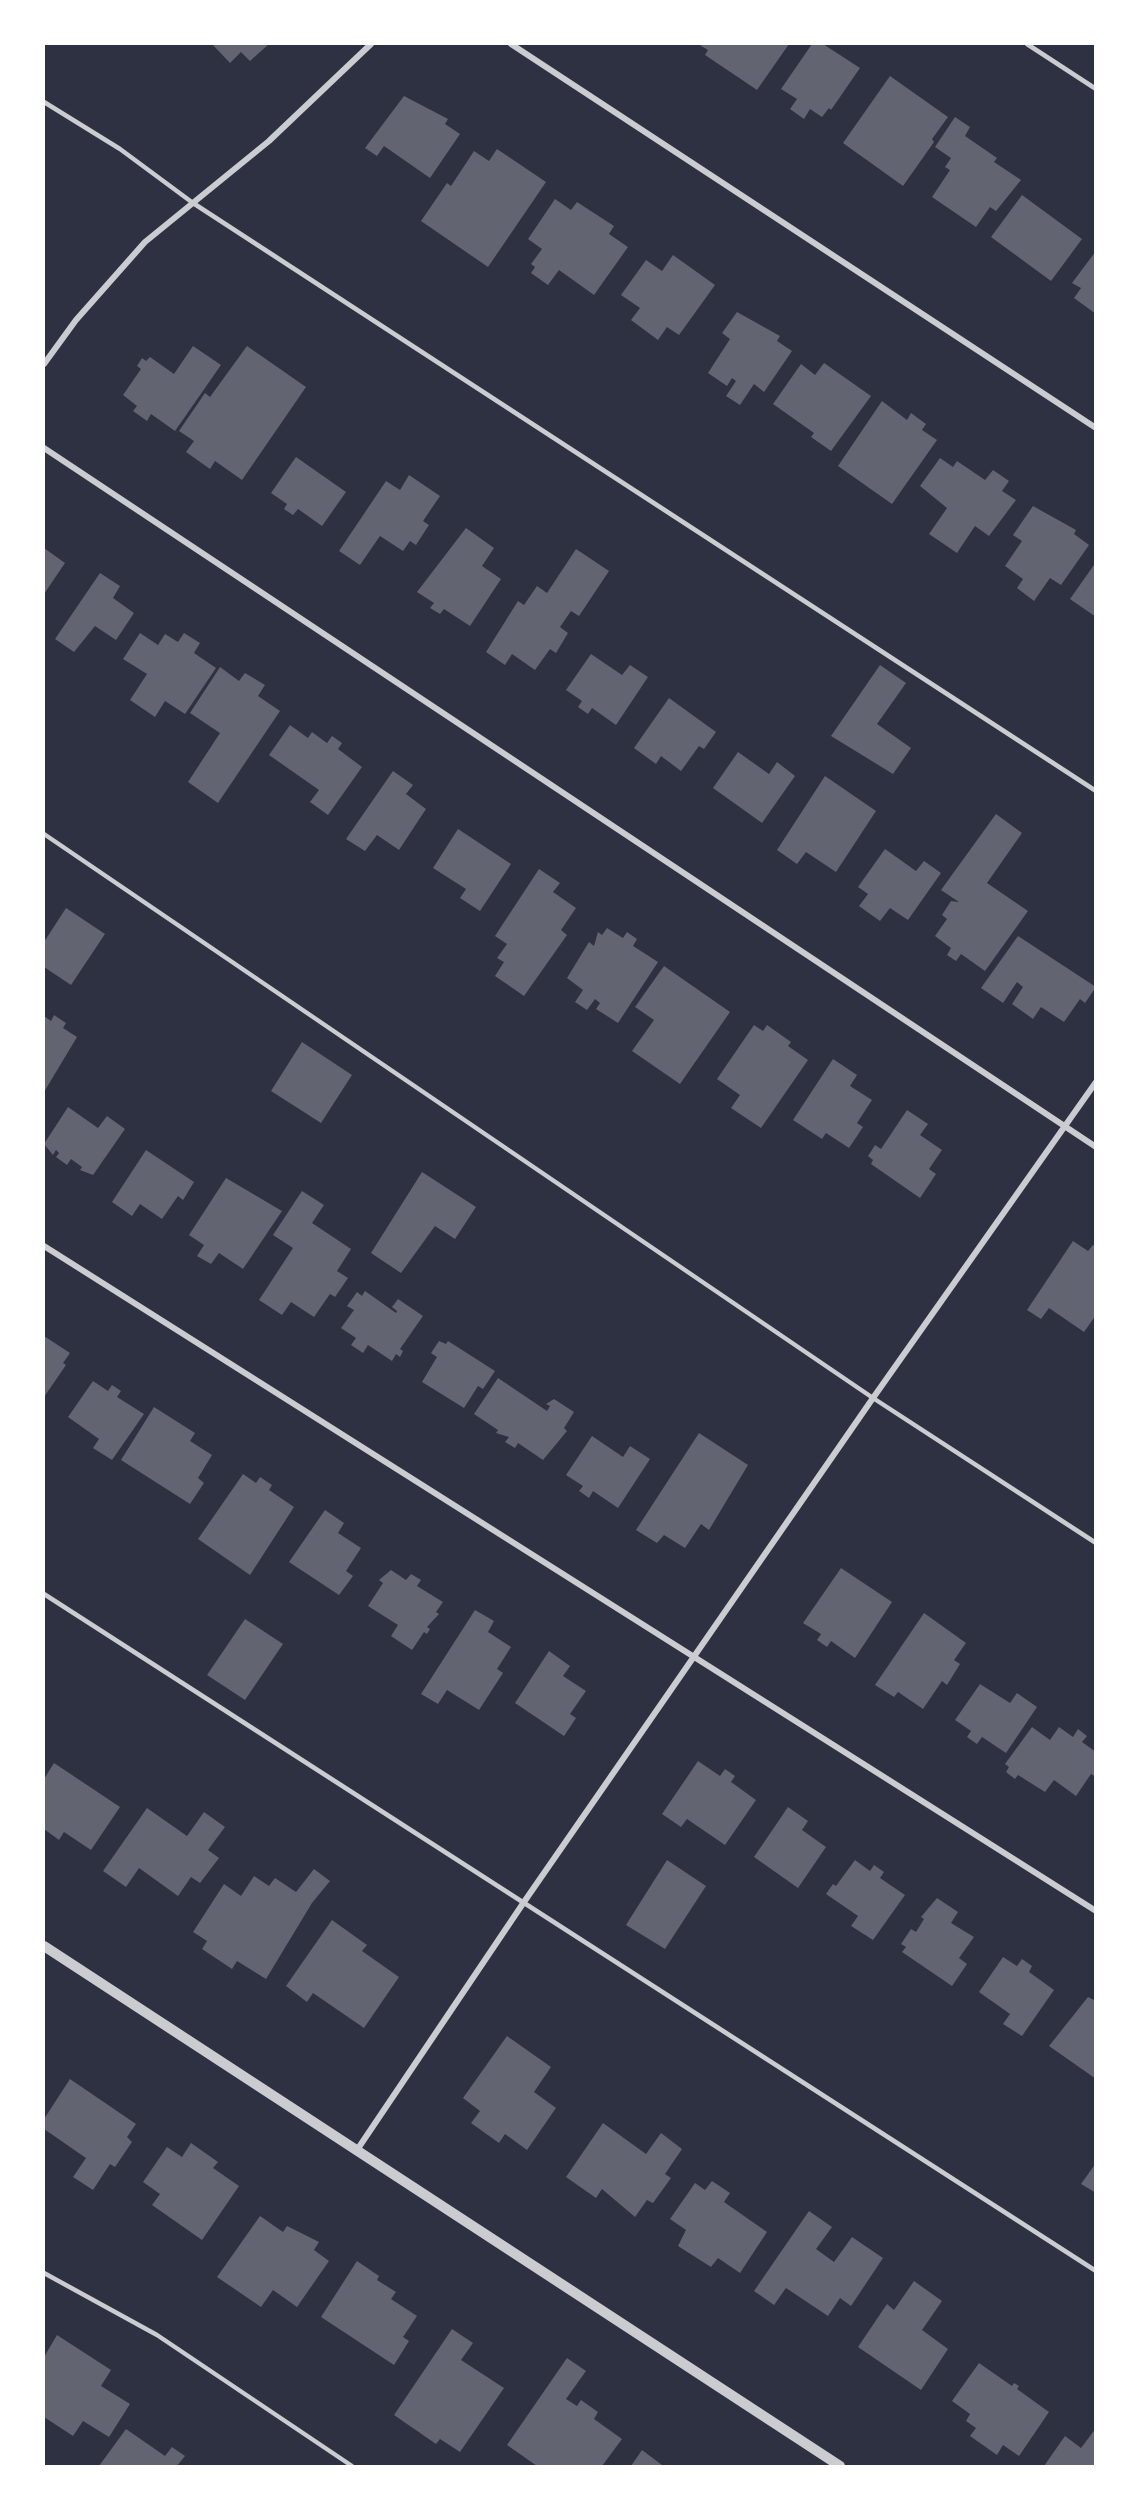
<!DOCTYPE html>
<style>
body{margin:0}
#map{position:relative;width:1139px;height:2510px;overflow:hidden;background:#2d3142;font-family:Overpass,sans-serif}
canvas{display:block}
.frame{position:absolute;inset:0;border:45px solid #fff;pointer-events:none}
</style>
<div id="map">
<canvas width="1139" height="2510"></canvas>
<div class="frame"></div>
</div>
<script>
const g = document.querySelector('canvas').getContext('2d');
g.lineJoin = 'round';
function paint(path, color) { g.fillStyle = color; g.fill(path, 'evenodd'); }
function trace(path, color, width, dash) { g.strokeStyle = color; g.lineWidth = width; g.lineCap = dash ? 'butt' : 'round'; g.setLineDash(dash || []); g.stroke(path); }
paint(new Path2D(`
 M212,44h57l-19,17 -9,-9 -11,11z
 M698,44h91l-32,46 -52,-35 3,-5z
 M812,44h11l37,24 -29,42 -2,-2 -7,9 -12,-8 -6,10 -14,-10 7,-10 -16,-10z
 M890,76l58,41 -16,22 2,3 -31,44 -60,-43z
 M404,96l44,23 -3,5 15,10 -30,44 -46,-32 -7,10 -12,-8z
 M955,117l15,10 -5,9 32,22 -3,4 27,18 -25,31 -6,-4 -14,20 -44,-30 18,-27 -5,-3 6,-9 -16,-11z
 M497,149l49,33 -58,85 -67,-46 26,-38 4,3 23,-35 15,10z
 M1022,195l60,44 -31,42 -60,-44z
 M555,199l16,11 6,-8 37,24 -5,8 19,13 -34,48 -35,-25 -11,15 -17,-12 4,-6 -4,-3 11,-15 -14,-10z
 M1096,251v63l-22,-16 7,-10 -9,-5z
 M673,255l42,30 -36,50 -12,-8 -9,13 -27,-20 9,-12 -19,-13 25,-35 16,11z
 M737,312l43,24 -3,5 15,10 -28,41 -10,-8 -14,21 -14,-9 10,-15 -4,-3 -5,8 -19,-13 22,-34 -8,-6z
 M193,346l28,19 -46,66 -24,-17 -4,7 -14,-10 4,-5 -14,-11 18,-26 -4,-3 5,-8 4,3 4,-4 24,17z
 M247,346l59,41 -64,93 -27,-19 -5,8 -24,-17 8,-11 -15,-10 26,-38 5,4z
 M824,363l47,33 -40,55 -20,-14 3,-4 -41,-29 28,-40 14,11z
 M882,401l25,19 4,-7 15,11 -4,6 15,10 -45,64 -54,-38z
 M296,457l50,35 -24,34 -24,-17 -5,6 -9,-6 3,-5 -16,-11z
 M940,458l13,9 4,-6 28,19 8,-10 16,11 -7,10 14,9 -27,36 -14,-10 -18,27 -28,-19 18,-26 -27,-22z
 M409,475l31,21 -17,25 6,4 -13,20 -6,-4 -7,10 -23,-15 -20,29 -21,-14 47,-70 14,9z
 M1033,506l43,24 -2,4 15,11 -28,40 -11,-7 -16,23 -17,-13 6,-9 -18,-13 17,-25 -9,-6z
 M466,528l28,20 -12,18 19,13 -31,47 -26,-17 -4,5 -10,-6 4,-5 -17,-11z
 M44,548l21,15 -21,31z
 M576,549l33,22 -30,45 -8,-5 -11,16 8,6 -12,20 -6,-4 -15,21 -23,-16 -7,11 -19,-13 32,-51 6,4 13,-19 10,7z
 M1096,562v55l-26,-18z
 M100,573l20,13 -7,12 21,15 -18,27 -21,-14 -21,26 -19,-13z
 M140,633l18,12 7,-11 13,8 6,-9 16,10 -6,10 22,15 -31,46 -20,-13 -10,16 -25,-17 17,-26 -24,-15z
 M591,654l31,21 8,-10 18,12 -32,48 -24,-17 -4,6 -10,-7 4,-6 -16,-11z
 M880,665l26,18 -29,41 34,24 -18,26 -62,-38z
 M220,667l19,14 6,-8 20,12 -7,11 22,15 -62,92 -30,-21 32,-49 -30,-20z
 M669,698l47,34 -12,17 -5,-3 -18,25 -20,-15 -5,8 -22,-16z
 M290,725l18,13 4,-6 15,11 5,-7 10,7 -4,6 24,18 -34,48 -18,-13 9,-12 -50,-35z
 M738,752l31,22 8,-12 18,14 -33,47 -49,-35z
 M393,771l20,14 -7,9 20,15 -27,41 -22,-15 -12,16 -19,-12z
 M825,776l51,35 -40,61 -30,-20 -9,12 -20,-14z
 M996,814l26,19 -35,50 41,28 -43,60 -24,-17 -5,7 -9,-6 4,-7 -16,-12 12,-17 -5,-4 9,-14 8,1 -18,-12z
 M458,829l53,35 -31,47 -20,-13 6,-9 -33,-21z
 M885,849l31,22 8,-10 17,12 -33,47 -18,-12 -10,13 -21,-15 9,-12 -10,-7z
 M539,869l21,14 -7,9 23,16 -15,22 6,5 -43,61 -29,-20 9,-14 -7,-4 10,-14 -12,-8z
 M66,908l39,26 -34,51 -27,-18v-25z
 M607,928l16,10 4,-6 10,7 -4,7 25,16 -40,61 -22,-14 4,-6 -5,-4 -8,11 -12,-8 8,-12 -16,-12 22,-36 5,4 4,-14 4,3z
 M1018,936l78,51 -11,16 -5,-4 -16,23 -23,-15 -8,12 -21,-15 11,-17 -6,-5 -14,21 -22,-15z
 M664,966l66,46 -50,72 -48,-33 22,-31 -19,-13z
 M54,1015l12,8 -3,5 14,9 -33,55v-76l7,5z
 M754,1025l9,6 4,-6 24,17 -3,4 20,14 -47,68 -30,-20 9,-13 -23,-16z
 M302,1042l50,33 -31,48 -50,-32z
 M833,1059l24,16 -7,11 22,14 -15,23 6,4 -14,21 -23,-15 -4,6 -29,-19z
 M68,1107l30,21 9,-12 18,13 -32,46 -13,-5 2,-3 -11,-8 -4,6 -11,-8 3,-4 -3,-3 -3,5 -9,-11z
 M907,1110l21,14 -8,11 22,15 -13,19 7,5 -16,24 -49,-34 2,-4 -5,-4 7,-11 6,4z
 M146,1150l48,32 -11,18 -5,-4 -16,23 -22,-15 -8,12 -20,-14z
 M422,1172l54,35 -21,32 -20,-13 -34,47 -30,-20z
 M226,1178l56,33 -39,58 -24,-16 -8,11 -14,-8 7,-11 -15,-10z
 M302,1191l22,14 -12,18 39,26 -14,22 11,7 -13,19 -5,-3 -16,23 -23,-15 -9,13 -23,-15 34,-52 -20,-13z
 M1073,1241l15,10 5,-6 3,2v68l-12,17 -35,-24 -8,11 -14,-9z
 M365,1291l31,22 1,-2 -5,-4 6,-8 25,17 -23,33 3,2 -3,6 -4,-3 -4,7 -24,-16 -5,8 -12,-8 5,-7 -15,-10 13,-18 -7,-4 10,-14 5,4z
 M44,1336l26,17 -7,10 3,2 -22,32z
 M439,1341l7,3 2,-3 47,30 -12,18 -5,-3 -14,22 -42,-26 15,-25 -6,-4z
 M498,1378l49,33 3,-5 -4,-2 8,-5 20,13 -10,16 3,3 -24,29 -25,-17 -3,5 -10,-6 4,-5 -13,-4 2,-3 -24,-16z
 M93,1381l15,10 4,-6 9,6 -4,6 27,17 -32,46 -19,-12 6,-9 -31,-22z
 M154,1407l41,26 -5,8 22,14 -14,23 6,5 -14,21 -69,-44z
 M699,1433l49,32 -39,65 -8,-6 -16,24 -21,-13 -7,8 -21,-13z
 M592,1436l31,21 7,-11 20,13 -32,49 -25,-17 -4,7 -10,-7 4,-5 -17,-11z
 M243,1474l13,9 4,-6 12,8 -3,5 25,17 -44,68 -52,-36z
 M325,1510l19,13 -6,10 23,15 -15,23 7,5 -14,19 -50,-33z
 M841,1568l51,34 -37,56 -24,-17 -4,6 -10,-7 4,-6 -18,-11z
 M391,1570l15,10 5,-6 10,6 -4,6 26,16 -7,10 3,2 -12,13 3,2 -3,5 -3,-2 -12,18 -21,-14 7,-11 -30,-19 15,-23 -4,-3z
 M475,1610l19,11 -6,11 23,15 -14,22 6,4 -24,37 -32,-20 -9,14 -17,-10z
 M924,1613l42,30 -12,17 6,4 -13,21 -5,-4 -19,28 -25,-17 -4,5 -19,-12z
 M245,1619l38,25 -38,56 -38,-25z
 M549,1651l21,15 -7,10 23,15 -16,23 6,4 -12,18 -49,-33z
 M980,1684l30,19 7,-10 20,14 -31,46 -24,-16 -5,7 -10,-7 4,-6 -16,-11z
 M1032,1727l18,13 9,-13 14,10 5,-8 9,7 -5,6 14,10v25l-5,-3 -15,22 -22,-16 -9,12 -27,-17 -3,4 -9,-7 3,-5 -4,-3z
 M698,1761l22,15 5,-7 10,7 -4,6 25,18 -31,45 -38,-26 -6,8 -19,-13z
 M54,1763l66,44 -29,43 -27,-18 -5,8 -15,-11v-50z
 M788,1807l20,14 -6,9 24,17 -28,41 -44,-31z
 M147,1808l40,28 17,-24 21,15 -17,23 11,8 -19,25 -9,-6 -13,19 -39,-28 -13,19 -23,-16z
 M667,1860l39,26 -41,63 -39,-24z
 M855,1860l15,11 4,-6 10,7 -4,6 25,17 -32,45 -22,-14 7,-10 -32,-22 7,-10 3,2z
 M314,1869l16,12 -18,22 -46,76 -29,-18 -5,8 -30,-20 5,-8 -14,-9 31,-48 17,12 13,-20 15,10 6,-8 21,14z
 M937,1898l21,14 -7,11 23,14 -15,21 8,6 -15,22 -50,-34 4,-5 -5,-3 10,-15 5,3 8,-13 -3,-2z
 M332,1920l35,25 -5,6 37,26 -35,51 -51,-35 -6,9 -21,-16z
 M1003,1957l14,9 5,-7 10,7 -3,6 25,18 -32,46 -19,-12 7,-10 -31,-22z
 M1088,1997l8,4v78l-47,-33z
 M507,2036l44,31 -17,25 22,16 -29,42 -22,-16 -6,9 -28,-20 9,-12 -17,-13z
 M70,2079l66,45 -9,13 5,5 -17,25 -5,-3 -17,26 -20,-13 13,-19 -42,-29v-10z
 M603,2123l43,31 15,-21 21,16 -17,25 6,4 -18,25 -6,-3 -12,17 -33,-28 -6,9 -30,-21z
 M191,2143l27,19 -5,6 26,18 -37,54 -50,-35 8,-11 -17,-12 24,-35 15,10z
 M1096,2163v30l-15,-9z
 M712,2181l18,12 -6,9 43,30 -27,41 -22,-15 -7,9 -33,-21 8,-16 -16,-11 25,-36 10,7z
 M809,2211l23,16 -16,22 18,13 18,-25 31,21 -32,48 -11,-8 -12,18 -42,-28 -12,17 -20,-14z
 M260,2216l23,16 4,-6 32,16 -5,8 15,11 -32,46 -24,-17 -12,17 -44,-30z
 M357,2261l22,15 -2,4 19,12 -5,7 26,17 -14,21 6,4 -15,24 -73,-48z
 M914,2281l28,20 -20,29 26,19 -27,41 -63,-43 29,-43 7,6z
 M452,2329l21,14 -12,17 43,28 -44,64 -20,-13 -4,5 -42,-29z
 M57,2335l54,35 -10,16 29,18 -21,33 -26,-16 -10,15 -29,-19v-60z
 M567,2358l19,13 -20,28 11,7 4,-6 17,12 -4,7 28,20 -20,27h-65l-30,-21z
 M979,2363l33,23 2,-3 5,3 -2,3 32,23 -30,44 -16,-11 -6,10 -27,-19 6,-8 -10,-7 4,-7 -18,-13z
 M1096,2428v38h-52l21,-30 16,12z
 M126,2429l39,27 7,-9 13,9 -8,10h-78z
 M642,2450l20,15 -1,1h-30z`), '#626471');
trace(new Path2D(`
 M1027,44l69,45
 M44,102l76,47 73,54 903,588
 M44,834l829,564 223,145
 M44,1594l1052,677
 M44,2273l113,62 195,131`), '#caccd0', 4.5);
trace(new Path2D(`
 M511,44l585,384
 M44,364l32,-44 69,-78 124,-101 102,-97
 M44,448l1052,699
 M44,1246l1052,665
 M357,2150l167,-248 349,-504 223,-316`), '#caccd0', 6);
trace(new Path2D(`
 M44,1946l796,520`), '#caccd0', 10);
</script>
